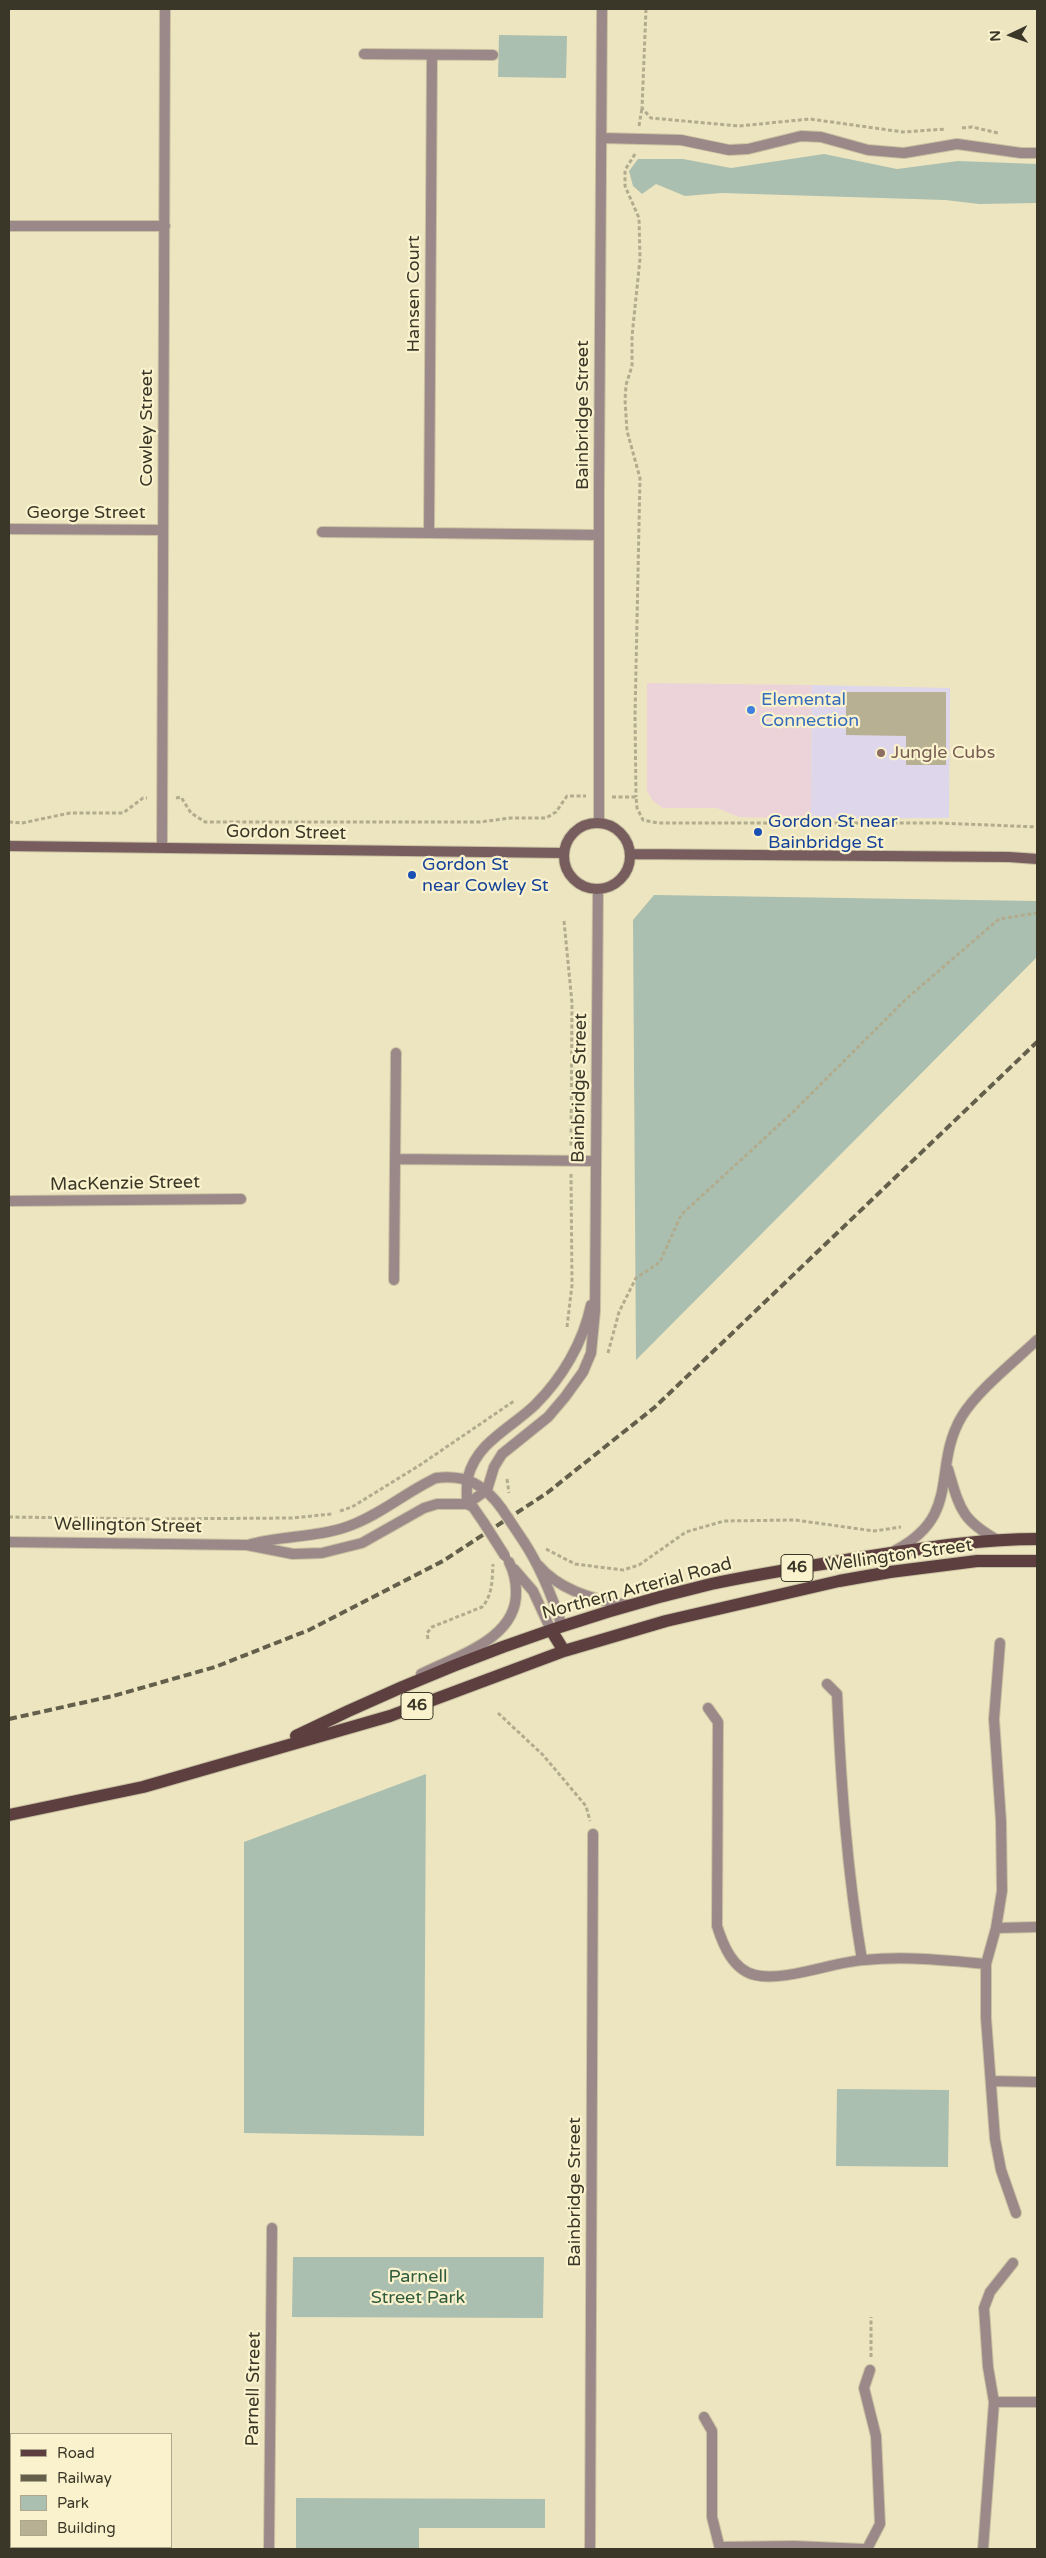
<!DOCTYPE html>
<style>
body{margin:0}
#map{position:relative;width:1046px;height:2558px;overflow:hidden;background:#ede5c0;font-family:"Varela Round",sans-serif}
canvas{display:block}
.frame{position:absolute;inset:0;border:10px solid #3a3728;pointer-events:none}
.legend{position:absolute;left:10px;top:2433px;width:162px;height:115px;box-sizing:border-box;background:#faf2cd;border:1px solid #ada78b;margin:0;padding:6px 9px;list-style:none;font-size:15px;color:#3a3728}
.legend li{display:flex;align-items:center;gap:10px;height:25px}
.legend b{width:25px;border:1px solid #ada78b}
.north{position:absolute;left:986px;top:10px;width:50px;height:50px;-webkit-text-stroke:4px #faf2cd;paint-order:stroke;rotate:267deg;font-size:14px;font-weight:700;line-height:20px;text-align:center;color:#3a3728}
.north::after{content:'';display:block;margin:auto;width:18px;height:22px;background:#3a3728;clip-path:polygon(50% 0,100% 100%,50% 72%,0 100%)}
</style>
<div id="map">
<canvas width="1046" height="2558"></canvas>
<div class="frame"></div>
<ul class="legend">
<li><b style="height:6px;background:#5d3f40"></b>Road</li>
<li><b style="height:6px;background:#635f4b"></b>Railway</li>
<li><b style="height:14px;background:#aabfaf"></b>Park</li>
<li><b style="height:14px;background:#b7b093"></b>Building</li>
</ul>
<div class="north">N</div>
</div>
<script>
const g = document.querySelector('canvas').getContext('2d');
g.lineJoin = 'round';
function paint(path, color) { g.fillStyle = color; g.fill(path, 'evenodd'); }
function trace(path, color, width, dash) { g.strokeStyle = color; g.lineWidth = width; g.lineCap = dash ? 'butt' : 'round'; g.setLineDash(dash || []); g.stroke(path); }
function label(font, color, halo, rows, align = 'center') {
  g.font = font + ' "Varela Round",sans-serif'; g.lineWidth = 4.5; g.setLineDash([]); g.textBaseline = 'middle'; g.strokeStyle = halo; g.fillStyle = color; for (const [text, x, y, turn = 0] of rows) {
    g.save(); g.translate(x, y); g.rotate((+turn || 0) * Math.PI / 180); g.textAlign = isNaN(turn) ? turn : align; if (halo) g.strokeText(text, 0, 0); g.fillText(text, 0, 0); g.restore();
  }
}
paint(new Path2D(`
 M647,683l165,2 -1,134 -72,-2 -22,-9h-54l-10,-7 -6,-10z`), '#ecd3d9');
paint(new Path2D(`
 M812,685l138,3 -1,130 -138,1z`), '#ded6eb');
paint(new Path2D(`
 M499,35l68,1 -1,42 -68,-1z
 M824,154l73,15 61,-8 79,3v39l-58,1 -34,-4 -223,-7 -37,3 -29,-12 -14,10 -9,-8 -4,-15 9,-12h45l48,9z
 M654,895l383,6v56l-401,403 -3,-440z
 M426,1774l-2,362 -180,-3v-291z
 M837,2089l112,1 -1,77 -112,-1z
 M293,2257h251l-1,61 -251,-1z
 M296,2498l249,1v29h-126v21h-123z`), '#aabfaf');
paint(new Path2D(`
 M846,692h100v73h-40v-29l-60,-1z`), '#b7b093');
const lane = new Path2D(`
 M395,1159l200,2
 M394,1280l2,-227`);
const street = new Path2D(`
 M364,54l129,1
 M432,55l-3,478 169,2
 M601,138l80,2 48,10 19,-1 53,-13 20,1 47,13 36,3 53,-9 64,9h16
 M9,226h156
 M9,529l154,1
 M322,532l107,1
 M599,822v-335l3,-478
 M162,847l3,-838
 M9,1201l232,-2
 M948,1469c12,40 13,51 51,72
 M467,1504l20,-14 7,-23 8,-13 46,-37 17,-20 18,-25 8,-19 4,-42 3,-422
 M467,1504c0,-8 -1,-19 1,-27 9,-35 43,-49 67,-72 27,-27 48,-62 56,-100
 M9,1542l238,3 46,9 29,-1 40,-10 62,-35 13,-4h30l6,3 11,16
 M524,1542c17,26 28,54 38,84
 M248,1545c33,-10 69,-7 101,-19 31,-11 57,-34 87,-48 30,-4 49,7 66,31
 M896,1550c67,-36 35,-82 66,-134 16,-26 53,-55 75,-76
 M538,1565c22,26 59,36 91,40
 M514,1569l19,22 18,39
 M1000,1643l-6,76 7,102 1,70 -6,37 -10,36v54l9,121 6,31 15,43
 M421,1674c35,-18 97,-35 95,-83 0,-11 -2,-19 -7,-29
 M827,1684l10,10c4,90 10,177 25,266
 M708,1708l10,14 -1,204c6,19 16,44 38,49 30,7 77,-13 109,-15 41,-4 81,0 122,4
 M996,1928l41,-1
 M991,2081l46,1
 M994,2402h43
 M704,2417l8,14v86l8,32
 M721,2547l73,-1 69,3
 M269,2549l3,-321
 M590,2549l3,-715
 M867,2549l13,-25 -4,-88 -12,-48 6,-18
 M983,2549l11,-147 -6,-35 -4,-59 6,-16 23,-29`);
const secondary = new Path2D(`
 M564 856a33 33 0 1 1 66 0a33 33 0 1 1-66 0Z
 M9,846l555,7
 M630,854l379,3 28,2`);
const primary = new Path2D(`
 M551,1630l13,21
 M296,1736c132,-65 271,-118 415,-152 46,-10 94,-17 141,-25 61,-9 123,-20 185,-20
 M9,1815l134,-28 247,-71 174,-65 102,-30 173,-40 51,-9 87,-11h60`);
trace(lane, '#c9c2a2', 12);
trace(street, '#c9c2a2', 12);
trace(secondary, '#c9c2a2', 12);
trace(primary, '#c9c2a2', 14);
trace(new Path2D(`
 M646,9l-4,99 9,10 88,8 71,-7 93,13 43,-3
 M639,126l3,-18
 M962,128l10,-1 26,6
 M635,154l-10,16v16l14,32 1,41 -8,77v30l-6,19 -1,15 2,31 13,47 -5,238 1,81
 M612,797h24l1,11 6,12 15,3h282l97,4
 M176,798l5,-1 10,16 14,9h275l30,-4h36l10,-6 11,-16h19
 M9,822l13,1 48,-10h53l20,-15h4
 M564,921l8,82 -1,144
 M567,1327l5,-42 -1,-111
 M608,1353l11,-41 17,-34 24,-16 21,-47 111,-102 113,-113 94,-81 38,-6
 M507,1479l2,14
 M340,1511l12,-4 68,-42 94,-64
 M9,1517l142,2 141,-1 40,-4
 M546,1549l29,15 48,6 16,-5 47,-33 38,-11 71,-1 79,11 27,-4
 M428,1639l-1,-6 5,-6 50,-20c11,-12 10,-28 11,-43
 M498,1713l45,42 43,51 4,15
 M871,2357v-40`), '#b2ac8e', 3, [4, 2.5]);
trace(lane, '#9b8889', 10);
trace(street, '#9b8889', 10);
trace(secondary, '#775d5e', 10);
trace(primary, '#5d3f40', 12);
trace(new Path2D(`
 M9,1719l104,-23 102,-29 94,-37 134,-69 104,-68 108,-86 382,-365`), '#635f4b', 4, [8, 4]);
const streetBridge = new Path2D(`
 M502,1509l22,33
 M484,1523l21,33`);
trace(streetBridge, '#c9c2a2', 12, []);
trace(streetBridge, '#9b8889', 10);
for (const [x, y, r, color] of [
 [751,710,5,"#3f7fe0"],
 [881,753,5,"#8d6e63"],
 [758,832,5,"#1a4fb4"],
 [412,875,5,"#1a4fb4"]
]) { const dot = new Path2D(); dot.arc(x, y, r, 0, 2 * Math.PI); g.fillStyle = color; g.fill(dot); trace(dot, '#faf2cd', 2); }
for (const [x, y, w] of [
 [797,1568,32],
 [417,1706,32]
]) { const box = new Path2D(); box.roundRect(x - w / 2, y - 13.5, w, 27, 4); g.fillStyle = '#faf2cd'; g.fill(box); trace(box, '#3a3728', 1); }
label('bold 16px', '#3a3728', null, [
 ["46",797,1568],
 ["46",417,1706]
]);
label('18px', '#3a3728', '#faf2cd', [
 ["Hansen Court",414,294,-90],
 ["Bainbridge Street",583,415,-90],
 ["Cowley Street",147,428,-90],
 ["George Street",86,513],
 ["Gordon Street",286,833,1],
 ["Bainbridge Street",580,1088,-89],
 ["MacKenzie Street",125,1184,-1],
 ["Wellington Street",128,1526,1],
 ["Wellington Street",899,1556,-8],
 ["Northern Arterial Road",637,1589,-15],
 ["Bainbridge Street",575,2192,-90],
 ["Parnell Street",254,2389,-89]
]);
label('18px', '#366cbe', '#faf2cd', [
 ["Elemental",761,700],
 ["Connection",761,721]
], 'left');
label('18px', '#785e54', '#faf2cd', [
 ["Jungle Cubs",891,753]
], 'left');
label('18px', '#164399', '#faf2cd', [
 ["Gordon St near",768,822],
 ["Bainbridge St",768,843],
 ["Gordon St",422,865],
 ["near Cowley St",422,886]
], 'left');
label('18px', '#2e5b3d', '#faf2cd', [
 ["Parnell",418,2277],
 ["Street Park",418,2298]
]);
</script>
